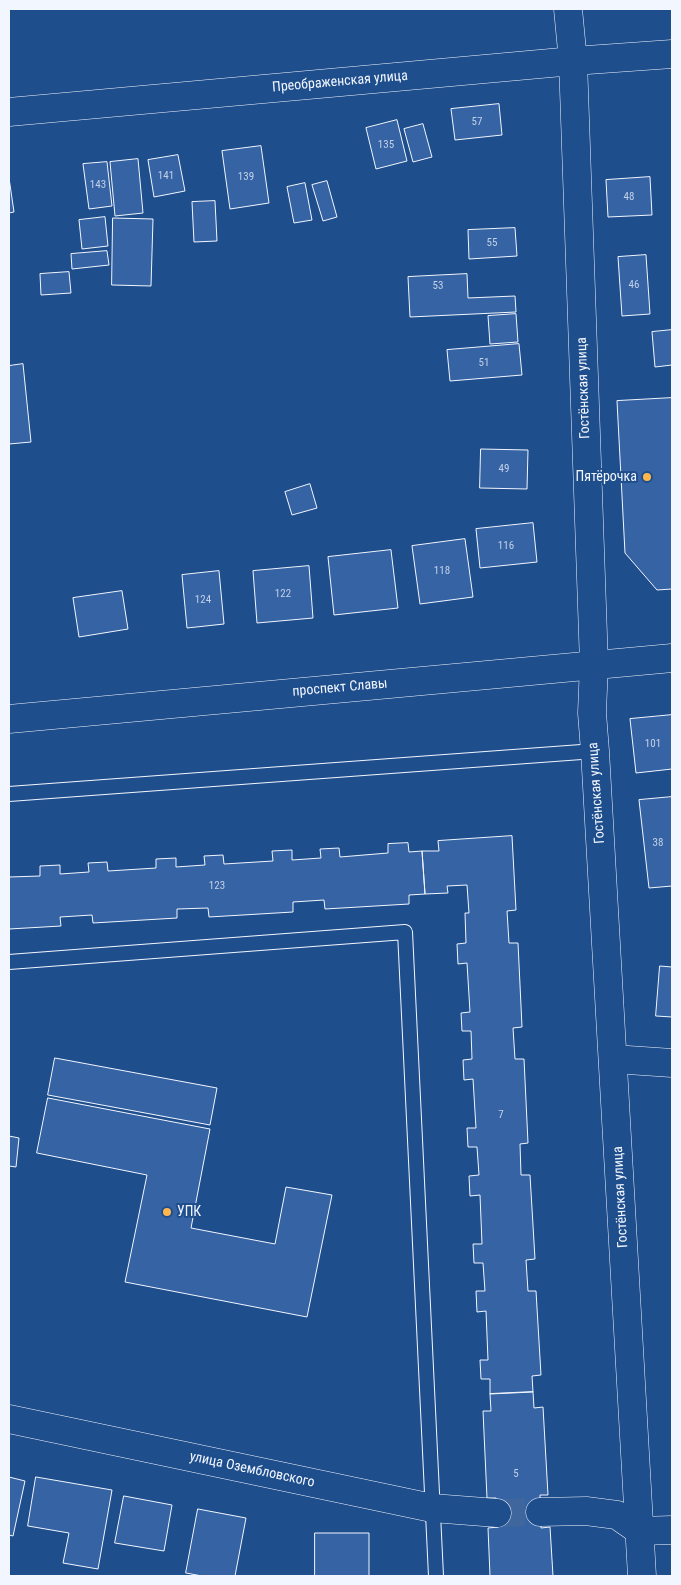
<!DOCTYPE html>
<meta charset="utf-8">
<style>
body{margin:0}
#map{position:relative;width:681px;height:1585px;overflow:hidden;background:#1f4e8c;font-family:"Roboto Condensed",sans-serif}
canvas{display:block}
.frame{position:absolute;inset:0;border:10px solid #f2f6ff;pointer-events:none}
</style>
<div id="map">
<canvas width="681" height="1585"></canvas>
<div class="frame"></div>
</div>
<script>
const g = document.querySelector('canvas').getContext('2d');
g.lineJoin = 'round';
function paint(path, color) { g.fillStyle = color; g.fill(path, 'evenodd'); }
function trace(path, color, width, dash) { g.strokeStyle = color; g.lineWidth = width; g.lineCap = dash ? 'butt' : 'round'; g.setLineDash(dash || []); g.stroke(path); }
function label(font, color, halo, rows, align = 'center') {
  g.font = font + ' "Roboto Condensed",sans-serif'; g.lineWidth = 4; g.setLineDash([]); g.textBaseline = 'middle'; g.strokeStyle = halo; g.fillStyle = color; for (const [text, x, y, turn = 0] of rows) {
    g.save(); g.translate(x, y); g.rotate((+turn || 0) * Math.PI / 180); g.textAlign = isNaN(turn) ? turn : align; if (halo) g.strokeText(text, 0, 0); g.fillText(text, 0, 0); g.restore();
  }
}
const building = new Path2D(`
 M499,104l3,31 -47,5 -4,-31z
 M397,120l10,41 -31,8 -10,-41z
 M423,124l9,33 -19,5 -9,-33z
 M261,146l8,57 -39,6 -8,-58z
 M178,155l7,36 -31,6 -6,-37z
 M138,159l5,54 -28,3 -5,-54z
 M107,162l5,44 -23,3 -6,-45z
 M650,177l2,38 -44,2 -2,-37z
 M9,178l5,34 -5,1z
 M327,181l10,36 -14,4 -11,-36z
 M305,183l7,37 -18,3 -7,-36z
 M215,201l2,40 -23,1 -2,-40z
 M105,217l3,29 -26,3 -3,-29z
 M113,218l40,1 -2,67 -39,-1z
 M515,228l2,28 -48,3 -1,-29z
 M107,251l2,14 -37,4 -1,-15z
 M646,255l4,59 -28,2 -4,-59z
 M69,272l2,21 -30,2 -1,-21z
 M467,274l1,24 47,-2 1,16 -106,5 -2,-40z
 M516,314l2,28 -28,2 -2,-28z
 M672,330v35l-17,2 -3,-35z
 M519,344l3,31 -72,6 -3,-31z
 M23,364l8,78 -22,2v-78z
 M672,398v191l-15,1 -32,-37 -8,-152z
 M481,449l47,1 -1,39 -47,-1z
 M310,484l7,24 -25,7 -7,-23z
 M533,523l4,39 -57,6 -4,-39z
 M465,539l8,58 -53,7 -8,-58z
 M391,550l7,58 -64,7 -6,-58z
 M309,566l4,52 -56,5 -4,-52z
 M219,571l5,53 -37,4 -5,-53z
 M122,591l6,38 -49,8 -6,-39z
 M672,715v54l-36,4 -6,-54z
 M672,797v89l-23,2 -10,-88z
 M512,836l4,74 -9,1 2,32h9l4,84 -9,1 2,31h9l4,84 -8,1 1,31h9l5,84 -9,1 2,31h8l5,84 -9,1 1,16 -43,2v-15h-9l-1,-19h8l-2,-49 -9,1 -1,-21h9l-2,-28h-9l-1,-19h9l-2,-49 -10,1 -1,-20 10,-1 -2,-28h-9l-1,-19h9l-3,-49 -9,1 -1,-20 9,-1 -1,-28h-9l-1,-18 9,-1 -3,-49 -9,1 -1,-20 9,-1 -1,-30h4l-2,-28 -20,1 1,7 -23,1 -3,-43h17l-1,-10z
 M408,843l1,9 13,-1 3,43 -16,1v9l-84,5 -1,-9 -31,2v10l-84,5 -1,-9 -31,1v9l-84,5 -1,-8 -32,2 1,9 -52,3v-52l31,-1v-10l20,-1v9l29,-2 -1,-9 19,-1 1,9 48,-3v-9l20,-1v9l29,-2 -1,-9 19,-1 1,9 49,-3 -1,-10 20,-1v10l29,-2 -1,-9 19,-1 1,9 48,-4v-9z
 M660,966l12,1v50l-16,-1z
 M55,1058l162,30 -7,37 -162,-30z
 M48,1098l162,31 -19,99 84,16 11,-57 46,8 -25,122 -182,-35 22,-107 -110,-22z
 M9,1136l10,2 -3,29 -7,-1z
 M533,1392l1,16 9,-1 5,88h-8l1,33 9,-1 3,49h-63l-2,-48 10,-1 -2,-29h-9l-4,-87h8l-1,-17z
 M9,1477l16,4 -12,55 -4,-1z
 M36,1477l76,13 -14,79 -35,-6 6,-30 -41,-7z
 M124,1496l48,9 -8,46 -49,-8z
 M198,1509l48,9 -11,58h-33l-16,-3z
 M315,1533h54v43h-54z`);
paint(building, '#3563a3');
trace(building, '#f2f6ff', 1);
trace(new Path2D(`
 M497,1513l43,-1`), '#3f679d', 28, [28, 14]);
const lane = new Path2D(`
 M9,794l586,-43
 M9,962l396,-30 31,644`);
const street = new Path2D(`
 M568,9l5,52
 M613,1059l59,4
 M9,1419l423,89 65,5
 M540,1512l46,-1 31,4 23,16 32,-1`);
const secondary = new Path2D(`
 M573,61l21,603 -2,49 3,38 47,825`);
const primary = new Path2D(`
 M9,112l564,-51 99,-7
 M9,719l663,-61`);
trace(lane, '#f2f6ff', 16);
trace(street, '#f2f6ff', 29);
trace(secondary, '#f2f6ff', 29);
trace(primary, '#f2f6ff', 29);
trace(lane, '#1f4e8c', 14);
trace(street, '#1f4e8c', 28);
trace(secondary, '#1f4e8c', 28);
trace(primary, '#1f4e8c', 28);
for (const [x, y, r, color] of [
 [647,477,5,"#ffb74d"],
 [167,1212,5,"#ffb74d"]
]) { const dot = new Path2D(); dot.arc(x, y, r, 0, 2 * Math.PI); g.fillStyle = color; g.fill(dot); trace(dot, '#1f4e8c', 2); }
label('11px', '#c3d1e8', null, [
 ["57",477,122],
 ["135",386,145],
 ["141",166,176],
 ["139",246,177],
 ["143",98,185],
 ["48",629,197],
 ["55",492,243],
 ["46",634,285],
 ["53",438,286],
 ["51",484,363],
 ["49",504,469],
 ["116",506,546],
 ["118",442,571],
 ["122",283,594],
 ["124",203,600],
 ["101",653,744],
 ["38",658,843],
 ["123",217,886],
 ["7",501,1115],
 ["5",516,1474]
]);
label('14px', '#f2f6ff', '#1f4e8c', [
 ["Преображенская улица",340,82,-5],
 ["Гостёнская улица",584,388,-92],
 ["проспект Славы",340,688,-5],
 ["Гостёнская улица",597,793,-94],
 ["Гостёнская улица",621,1197,-93],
 ["улица Озембловского",252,1470,12]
]);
label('14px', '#f2f6ff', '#1f4e8c', [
 ["Пятёрочка",637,477],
 ["УПК",177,1212,"left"]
], 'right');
</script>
